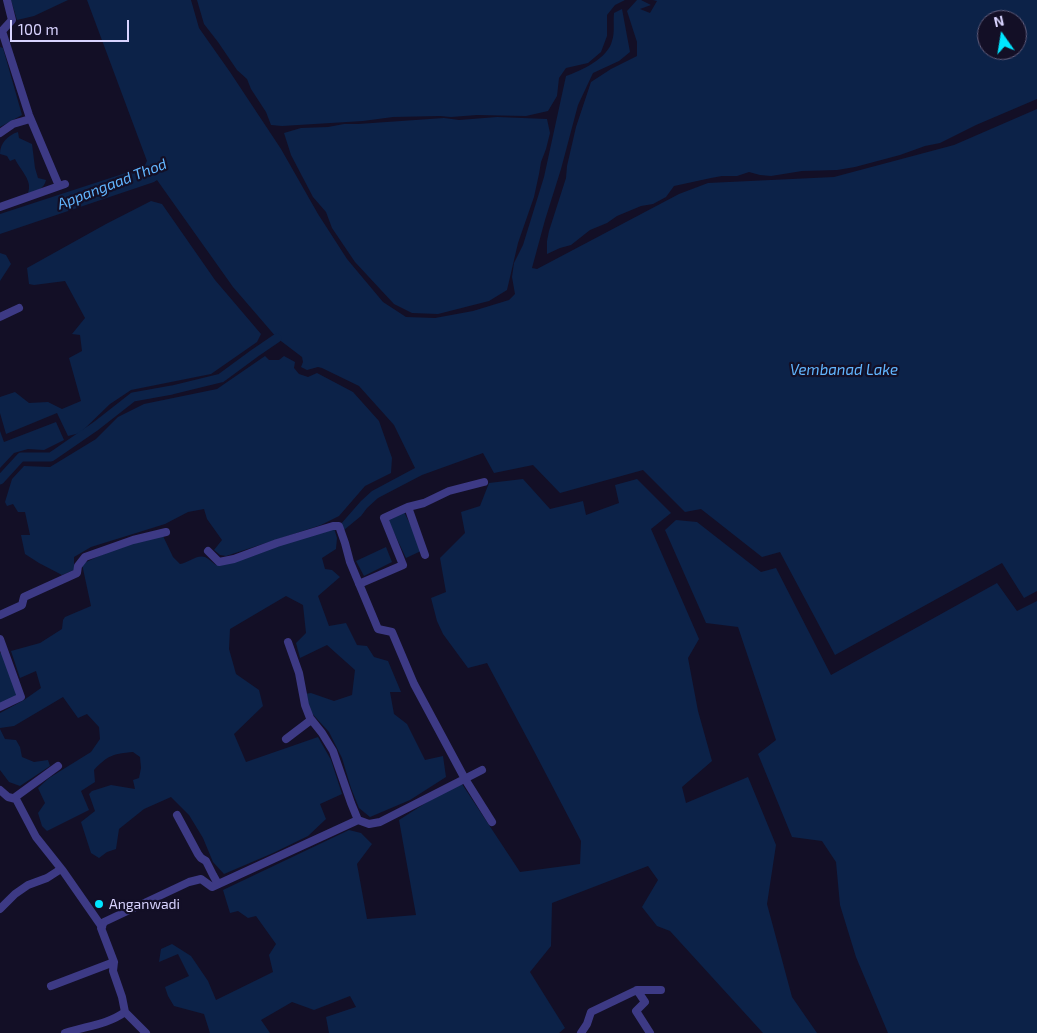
<!DOCTYPE html>
<style>
body{margin:0}
#map{position:relative;width:1037px;height:1033px;overflow:hidden;background:#130f26;font-family:"Exo 2",sans-serif}
canvas{display:block}
.north{position:absolute;left:977px;top:10px;width:50px;height:50px;box-sizing:border-box;background:#130f26;border:1px solid #625e7d;border-radius:50%;rotate:347deg;font-size:14px;font-weight:700;line-height:20px;text-align:center;color:#d9d4ff}
.north::after{content:'';display:block;margin:auto;width:18px;height:22px;background:#00e5ff;clip-path:polygon(50% 0,100% 100%,50% 72%,0 100%)}
.scale{position:absolute;left:10px;top:20px;width:119px;height:22px;box-sizing:border-box;border:2px solid #d9d4ff;border-top:0;padding-left:6px;font-size:15px;line-height:18px;white-space:nowrap;color:#d9d4ff;-webkit-text-stroke:4px #130f26;paint-order:stroke}
</style>
<div id="map">
<canvas width="1037" height="1033"></canvas>
<div class="north">N</div>
<div class="scale">100 m</div>
</div>
<script>
const g = document.querySelector('canvas').getContext('2d');
g.lineJoin = 'round';
function paint(path, color) { g.fillStyle = color; g.fill(path, 'evenodd'); }
function trace(path, color, width, dash) { g.strokeStyle = color; g.lineWidth = width; g.lineCap = dash ? 'butt' : 'round'; g.setLineDash(dash || []); g.stroke(path); }
function label(font, color, halo, rows, align = 'center') {
  g.font = font + ' "Exo 2",sans-serif'; g.lineWidth = 4.5; g.setLineDash([]); g.textBaseline = 'middle'; g.strokeStyle = halo; g.fillStyle = color; for (const [text, x, y, turn = 0] of rows) {
    g.save(); g.translate(x, y); g.rotate((+turn || 0) * Math.PI / 180); g.textAlign = isNaN(turn) ? turn : align; if (halo) g.strokeText(text, 0, 0); g.fillText(text, 0, 0); g.restore();
  }
}
paint(new Path2D(`
 M11,0h57l-34,16 -17,4z
 M87,0h104l8,28 31,44 51,77 37,65 29,45 36,43 23,15 29,1 38,-7 36,-11 6,-6 -3,-17 2,-14 9,-18 21,-68 22,-101c15,-5 42,-18 46,-35 3,-8 1,-19 2,-28l8,-4 8,43 -11,9 -26,12 -15,32 -17,64 -16,51 -13,48 5,1 142,-75 29,-11 126,-6 120,-32 83,-36v482l-13,7 -22,-35 -167,92 -55,-103 -18,5 -61,-48 -16,3 -42,-42 -83,23 -27,-28 -39,8 -11,-20 -61,22 -44,23 -11,10 -6,8 -17,14 -4,-5 21,-24 11,-10 43,-23 -21,-43 -35,-39 -37,-18 -4,-1 -11,3 -6,-3 2,-5 -1,-5 -25,-19 -44,-51 -76,-107 -3,2 -154,52v-20l144,-47 3,-6z
 M197,0h428l-10,5 -8,10v21l-6,16 -13,11 -22,5 -7,10 -2,18 -9,15 -22,5 -49,-1 -26,2 -11,-1 -47,1 -30,4 -81,5 -11,-1 -5,-13 -15,-23 -4,-10 -10,-9 -19,-28 -14,-18z
 M637,0h4l10,5 -11,4 10,4 7,-12 -4,-1h384v99l-61,26 -36,18 -15,3 -25,9 -45,12 -18,3 -35,1 -31,5 -11,-1 -11,-3 -12,4h-15l-11,2 -37,8 -8,11 -13,7 -12,2 -24,10 -10,7 -17,7 -19,15 -11,3 -13,6v-13l2,-10 17,-53 1,-12 9,-39 15,-45 20,-13 26,-13v-14l-10,-31zM987,20h30v30h-30z
 M0,47l3,1 19,67 -22,12z
 M497,117c17,1 33,1 50,2l3,14 -4,16 -5,13 -2,12 -5,23 -16,46 -11,47 -18,11 -51,13 -26,-1 -18,-9 -39,-42 -23,-34 -6,-16 -13,-15 -22,-42 -7,-22 17,-5 27,-1 16,-3h14l86,-6 15,2z
 M18,132l1,6 13,6 3,24 3,10 8,2c-2,9 -9,11 -18,13 5,-12 -7,-22 -13,-34l-5,2 -3,-5 -7,-2c0,-11 8,-19 18,-22z
 M151,201l11,3 53,76 46,54 -4,8 -46,32 -80,16 -21,14 -30,29 -12,3 -11,-23 -51,21 -6,-21v-16l15,-5 14,11 19,-1 14,7 19,-8 -12,-43 13,-7 -2,-16 -8,-1 13,-16 -20,-37 -31,4 -5,-1 -2,-16 79,-44z
 M0,253l6,2 5,9 -11,17z
 M265,356l4,4h10l5,-4 11,6 -1,6 5,6 9,3 9,-4 36,19 26,29 13,37 -1,15 -26,13 -26,30 -18,9 -95,31 -6,-1 -6,-5 8,-10 -15,-21 -3,-10 -16,3 -23,12 -74,23 -17,10v13l-12,5 -23,-12 -14,-9 -4,-19h9l-5,-23h-7l-5,-8 -6,2 -2,-4 7,-23 12,-13 26,1 46,-28 22,-22 26,-13 73,-15z
 M56,422l8,18 -20,10 -16,-1 -14,4 -14,15v-37l4,11z
 M523,479l27,30 33,-8 3,14 33,-12 -4,-18 22,-6 34,34 -20,16 48,110 -11,19 10,53 14,50 -30,26 4,16 62,-26 28,68 -9,59 25,93 25,36h-54l-93,-102 -13,-5 -15,-19 16,-27 -10,-14 -96,37 -1,43 -21,26 35,56 -6,5h-230l-3,-16 30,-10 -6,-11 -36,14 -22,-8 -31,18 9,13h-60l-6,-19 -30,-8 -6,-10 -3,-9 24,-11 -11,-22 -19,8 2,-13 11,-5 19,12 17,25 8,19 57,-28 -4,-17 7,-11 -20,-28 -8,2 -10,-7 -8,2 -7,-23 126,-60 12,3 11,11 -15,20 10,55 49,-4 -17,-95 61,-39 60,91 60,-8 1,-23 -47,-90 -47,-88 -19,5 -25,-34 -6,-13 -6,-23 15,-6 -6,-34 25,-25 -4,-21 19,-6 9,-23z
 M404,512l19,38 -17,8 -18,-38z
 M676,520l21,2 64,50 15,-4 55,107 166,-92 20,28 20,-10v432h-149l-32,-76 -16,-52 -4,-43 -14,-21 -30,-4 -34,-83 18,-14 -38,-113 -32,-4 -41,-93z
 M334,528l3,10 -1,11 -14,9 3,11 7,1 8,7 -22,19 11,30 17,-3 11,22 10,1 7,11 14,4 13,31h-11l4,22 13,10 18,36 18,-4 3,21 -36,23 -40,17 -11,-9 -8,-20 -9,-30 -13,-26 -21,-23 -4,-15 7,-1 23,8 18,-6 3,-25 -28,-25 -27,13 -4,-15 10,-10 -3,-28 -17,-9 -56,33 -1,20 7,25 23,16 4,16 -29,28 12,28 72,-25 13,23 11,34 -22,10 6,15 -18,17 -35,17 -49,21 -11,-12 -10,-24 -14,-23 -18,-18 -27,12 -25,20 -3,20 -9,3 -8,6 -8,-5 -10,-31 14,-11 -6,-17 3,-3 19,-6 24,4 -2,-9 6,-2 2,-10 -1,-11 -7,-5c-20,2 -25,3 -39,18l1,12 -14,9 8,19 -42,21 -5,-5 -4,-13 7,-10 -7,-15 11,-10 42,-26 9,-13 -1,-12 -12,-13 -9,4 -15,-21 -49,29 -14,2v-15l24,-13 17,-12 -5,-17 -16,7 -9,-27 29,-8 22,-14 1,-9 2,-3 26,-11 -9,-42 19,-9 33,-13 29,-6 10,21 7,7c8,-1 17,-10 25,-7 4,2 8,6 11,8l11,-1 36,-14z
 M386,547l6,15 -28,14 -8,-15z
 M3,652l15,43 -18,9v-51z
 M0,729l5,10 11,1 4,7 2,10 12,5 14,-2 2,6 -30,20 -11,-4 -9,-12z`), '#0c2248');
trace(new Path2D(`
 M0,480l21,-23h30l45,-31 37,-29 39,-7 49,-12 34,-25 22,-15`), '#0c2248', 9);
trace(new Path2D(`
 M7,0l5,20 -10,11 27,84 30,71
 M0,133l13,-9 17,-5
 M0,207l65,-23
 M0,317l19,-9
 M408,507l16,-4 25,-12 35,-9
 M208,551l11,11 15,-3 43,-16 56,-17h6l6,17 5,19 28,67 14,3 22,52 51,95 27,43
 M359,584l44,-19 -19,-47 24,-11 17,48
 M0,615l22,-10 2,-8 53,-24 1,-7 7,-9 48,-17 33,-8
 M0,639l21,58 -21,10
 M288,642l11,31 6,32 5,13 12,15 11,18 18,52 7,17
 M286,739l25,-19
 M0,790l8,7 8,2 20,38 27,34 39,56
 M14,798l44,-32
 M177,815l21,39 3,4 5,3 7,14 5,9
 M0,909l15,-15 13,-9 19,-7 14,-9
 M51,986l63,-24
 M637,990h24
 M65,1033c20,-7 42,-8 60,-21
 M146,1033l-21,-21 -3,-15 -9,-26 1,-9 -13,-34 3,-6 85,-40 12,-3 11,8 146,-67 11,4 11,-2 102,-52
 M581,1033l6,-9 4,-12 46,-22 8,12 -9,9 14,22`), '#3d3a85', 8);
for (const [x, y, r, color] of [
 [99,904,5,"#00e5ff"]
]) { const dot = new Path2D(); dot.arc(x, y, r, 0, 2 * Math.PI); g.fillStyle = color; g.fill(dot); trace(dot, '#130f26', 2); }
label('14px', '#d9d4ff', '#130f26', [
 ["Anganwadi",109,904]
], 'left');
label('italic 15px', '#62b6ff', '#130f26', [
 ["Appangaad Thod",112,184,-21],
 ["Vembanad Lake",844,370]
]);
</script>
